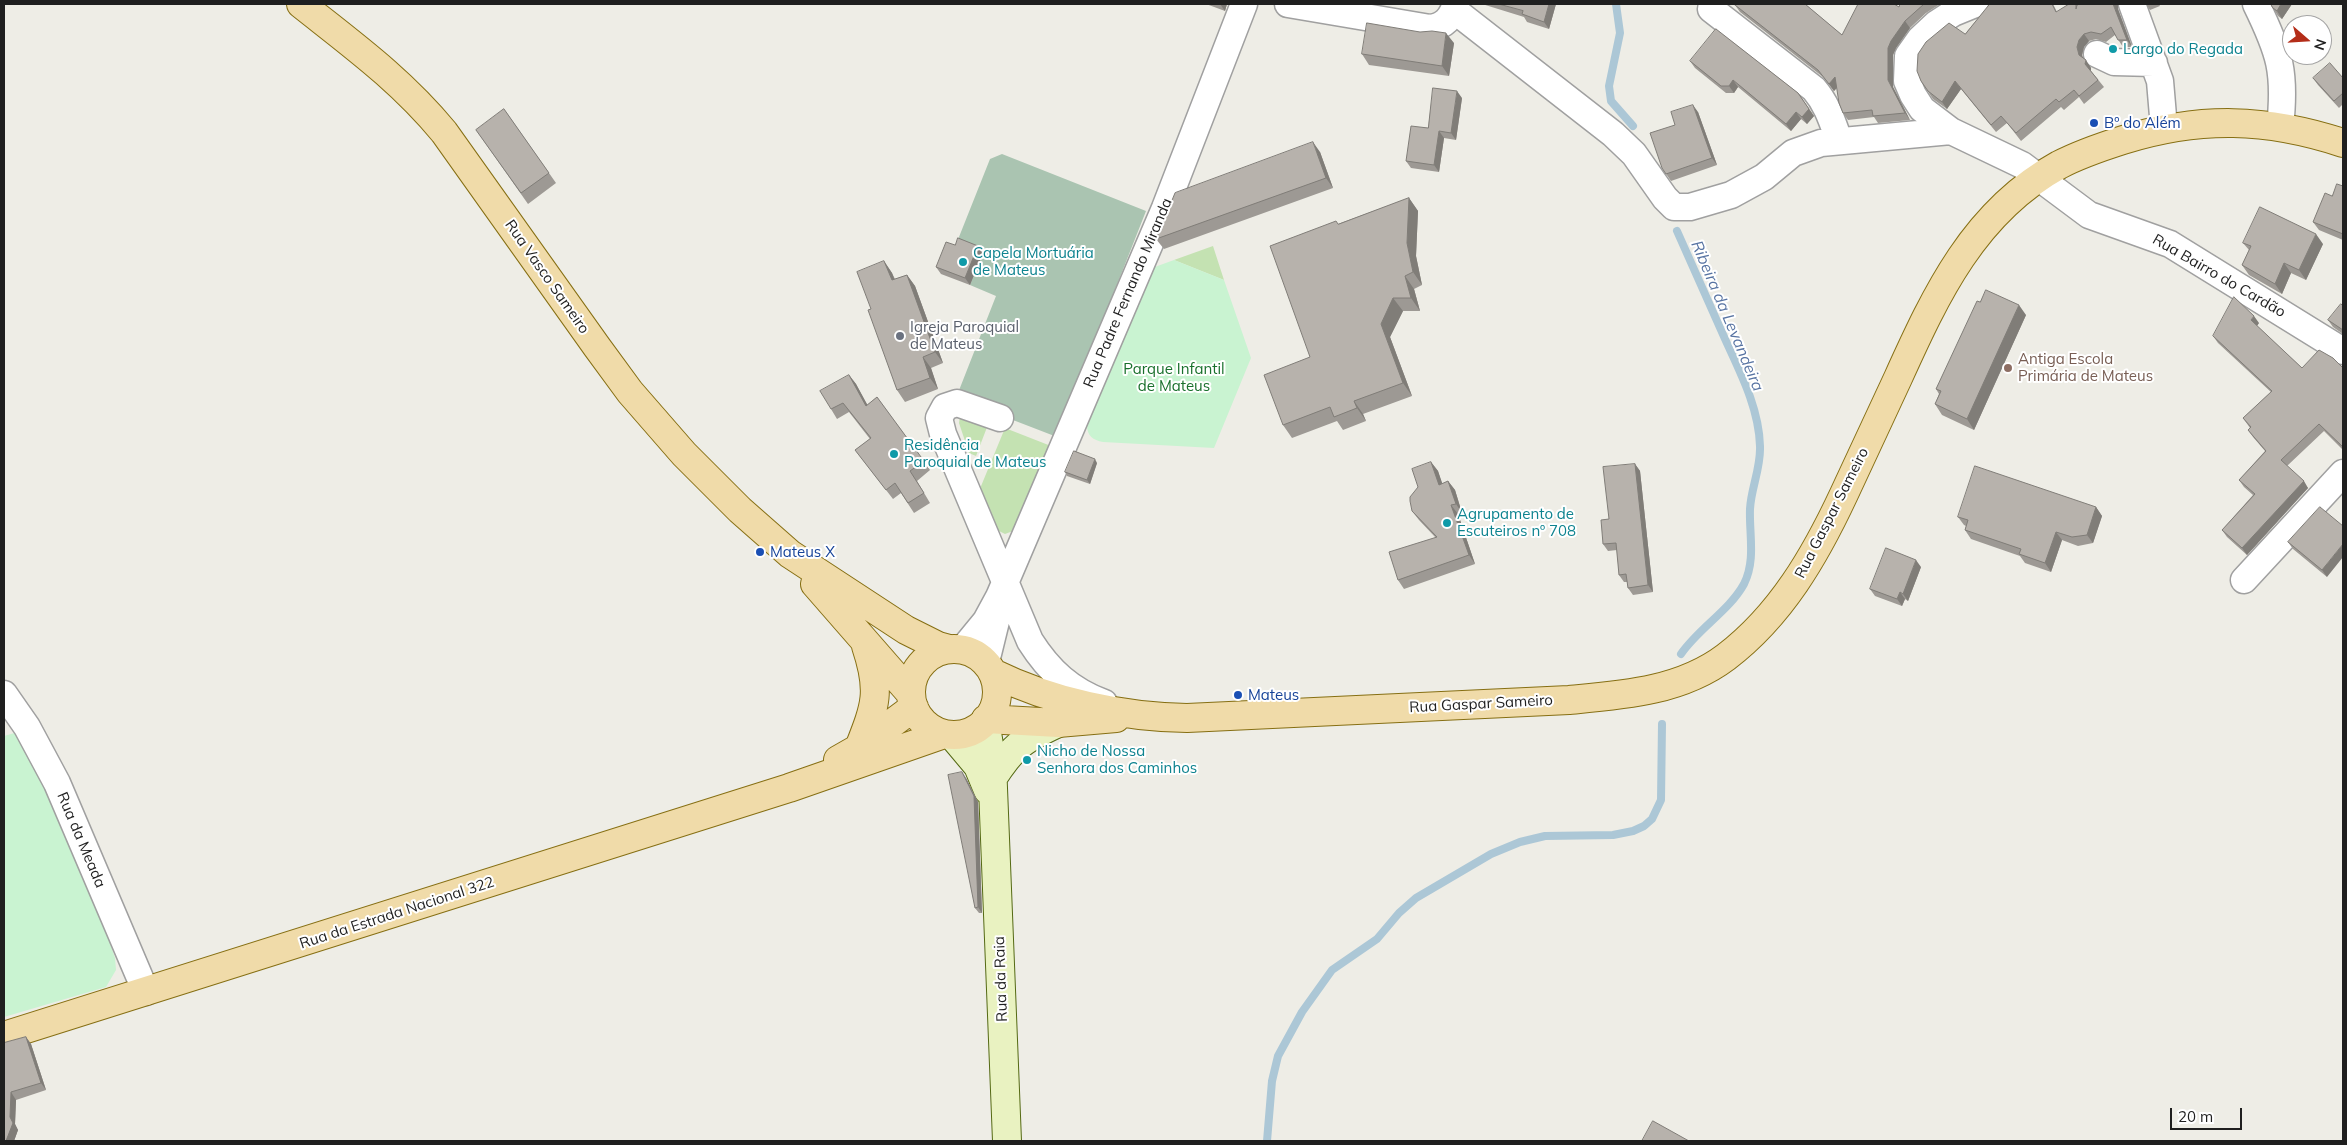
<!DOCTYPE html>
<meta charset="utf-8">
<style>
body{margin:0}
#map{position:relative;width:2347px;height:1145px;overflow:hidden;background:#eeede6;font-family:Mulish,sans-serif}
canvas{display:block}
.frame{position:absolute;inset:0;border:5px solid #1f1f1f;pointer-events:none}
.north{position:absolute;left:2282px;top:15px;width:50px;height:50px;box-sizing:border-box;background:#fff;border:1px solid #a5a5a5;border-radius:50%;rotate:109deg;font-size:14px;font-weight:700;line-height:20px;text-align:center;color:#1f1f1f}
.north::after{content:'';display:block;margin:auto;width:18px;height:22px;background:#b42d19;clip-path:polygon(50% 0,100% 100%,50% 72%,0 100%)}
.scale{position:absolute;left:2170px;top:1108px;width:72px;height:22px;box-sizing:border-box;border:2px solid #1f1f1f;border-top:0;padding-left:6px;font-size:15px;line-height:18px;white-space:nowrap;color:#1f1f1f;-webkit-text-stroke:4px #fff;paint-order:stroke}
</style>
<div id="map">
<canvas width="2347" height="1145"></canvas>
<div class="frame"></div>
<div class="north">N</div>
<div class="scale">20 m</div>
</div>
<script>
const g = document.querySelector('canvas').getContext('2d');
g.lineJoin = 'round';
function paint(path, color) { g.fillStyle = color; g.fill(path, 'evenodd'); }
function trace(path, color, width, dash) { g.strokeStyle = color; g.lineWidth = width; g.lineCap = dash ? 'butt' : 'round'; g.setLineDash(dash || []); g.stroke(path); }
function label(font, color, halo, rows, align = 'center') {
  g.font = font + ' Mulish,sans-serif'; g.lineWidth = 4; g.setLineDash([]); g.textBaseline = 'middle'; g.strokeStyle = halo; g.fillStyle = color; for (const [text, x, y, turn = 0] of rows) {
    g.save(); g.translate(x, y); g.rotate((+turn || 0) * Math.PI / 180); g.textAlign = isNaN(turn) ? turn : align; if (halo) g.strokeText(text, 0, 0); g.fillText(text, 0, 0); g.restore();
  }
}
paint(new Path2D(`
 M1213,246l11,34 -50,-20z
 M960,416l29,6 -13,34 -7,-3 -10,-30z
 M1005,428l46,18 -38,85 -8,3 -8,-4 -18,-39z`), '#c4e2b2');
paint(new Path2D(`
 M1002,154l144,57 -89,226 -101,-39 40,-102 -26,-11 13,-32 -26,-11 33,-83z`), '#aac4b1');
paint(new Path2D(`
 M1174,260l50,20 27,78 -37,90 -111,-6c-10,-2 -16,-6 -16,-17l65,-157z
 M18,732l50,104 32,77 15,45 1,12 -10,17 -102,30v-281z`), '#c9f3d1');
trace(new Path2D(`
 M1616,4l4,29 -11,53 2,15 22,25
 M1677,231c16,36 32,72 48,108 15,33 34,69 35,107 1,22 -9,42 -10,63 -1,25 6,51 -6,75 -15,27 -45,44 -63,70
 M1267,1141l5,-60 6,-25 24,-44 30,-42 45,-31 22,-26 17,-15 75,-44 29,-12 25,-6 68,-1 20,-4 11,-5 8,-7 9,-19 1,-76`), '#acc7d6', 8);
const street = new Path2D(`
 M1288,4l142,24c15,-2 21,-10 26,-24
 M1975,4l-22,9 -17,11 -16,15 -12,17 -1,25 6,14 9,14 29,22 71,34 67,50 81,29 173,107
 M2132,4l28,77 4,47
 M2256,4c24,49 30,68 24,123
 M1711,9l103,80c13,15 18,32 25,51
 M1454,10l159,124 21,20 31,44 9,9h16l41,-12 33,-18 29,-24 28,-10 130,-12
 M2097,54l17,8 40,1
 M1000,418l-43,-15 -12,4 -6,11 4,16 87,207c19,30 41,50 74,62
 M2244,580l99,-107
 M963,649l23,-28 13,-24 166,-389 79,-204
 M986,662l12,-49
 M4,694l23,33 30,56 89,209`);
const secondary = new Path2D(`
 M985,721l7,42 15,378
 M952,735l26,31 10,24
 M992,779c21,-33 31,-40 66,-56`);
const primary = new Path2D(`
 M301,4c53,42 100,76 143,128l153,215 33,45 54,62 56,56 50,44 116,76 32,16 11,3
 M815,584l96,110
 M911 692a43 43 0 1 1 86 0a43 43 0 1 1-86 0Z
 M993,673c59,29 129,44 194,45l382,-18c55,-5 112,-9 157,-43 55,-42 89,-101 118,-163 18,-38 36,-77 54,-116 38,-84 76,-166 161,-213 21,-11 42,-18 64,-25 77,-24 144,-22 220,3
 M986,719l72,4 58,-5
 M859,748c17,-43 22,-57 7,-102
 M838,760l21,-12 55,-41
 M4,1036l785,-248 155,-54`);
trace(street, '#a0a0a0', 29);
trace(secondary, '#546913', 30);
trace(primary, '#866f13', 30);
trace(street, '#fff', 26);
trace(secondary, '#e9f2c1', 28);
trace(primary, '#f0dba9', 28);
paint(new Path2D(`
 M1206,4h21l-2,7z
 M1482,4h74l-7,25 -22,-7 -3,-5z
 M1900,4h40l-14,9 -16,15 -14,20 -3,7v32l17,33 -32,3 -4,-6 -26,3 -5,-7 -6,-25 -3,3 -11,-14 -83,-65 -5,-7h71l36,30 57,-28z
 M1990,4h63l4,8 23,-8 38,5 14,38h-9l-8,-12 -9,7 -10,-3 -7,2 -5,6 -2,8 1,3 8,10v3l13,16 -20,17 -5,-7 -15,13 -3,-3 -40,34 -14,-18 -11,9 -35,-43 -14,20 -14,-10 -12,-18 44,-47z
 M2146,4h13l1,2 -10,4z
 M2271,4h21l-10,15 -4,-3 -5,-8z
 M1454,43l-5,33 -80,-11 -7,-11z
 M1690,61l113,39 11,16 -7,8 -6,-5 -10,12 -53,-44 -4,6h-8l-31,-25z
 M2313,78h30v26l-4,4 -21,-23z
 M1462,98l-6,42 -12,-2 -5,34 -28,-4 -5,-7z
 M504,109l52,74 -28,21 -52,-74z
 M1698,112l19,53 -46,16 -9,-13 13,-43z
 M1320,152l13,36 -169,61 -8,-10z
 M2343,186v54l-24,-10 -6,-8 19,-26z
 M1409,198l9,13 -2,45 6,29 -8,4 6,22h-17l-13,26 22,59 -49,18 3,7 -23,9 -6,-9 -45,17 -9,-13 27,-68 28,-133z
 M2243,243l80,1 -17,36 -15,-7 -9,21 -33,-19 -7,-10 7,-15z
 M955,245l28,8 -13,32 -29,-11 -5,-7z
 M884,261l8,12 3,6 12,-4 8,11 28,77 -12,5 7,21 -33,13 -8,-12 -26,-81z
 M1980,302l46,13 -52,115 -32,-15 -7,-11 4,-10 -3,-5z
 M2343,306v28l-10,-7 -5,-7z
 M2259,323l-2,3 45,42h41v82l-19,-19 -37,35 21,22 -61,67 -20,-18 -5,-7 31,-35 -9,-8 -5,-7 26,-29 -12,-14 -5,-7 2,-2 -7,-10 28,-26 -53,-49 -5,-7z
 M849,375l7,9 11,21 10,-8 53,73 -13,11 13,22 -16,10 -13,-20 -8,6 -38,-49 15,-11 -21,-27 -12,7 -6,-10z
 M1431,462l7,9 4,13 6,-3 7,9 7,23 -4,1 17,50 -71,25 -6,-9 38,-42 -17,-18 -7,-9 6,-24z
 M1097,463l-7,21 -23,-8 -2,-4z
 M1635,464l5,7 13,121 -20,3 -5,-7 -1,-6h-3l-5,-7 -2,-25 -9,1 -5,-7 6,-25z
 M2096,507l6,9 -9,27 -15,3 -16,-6 -11,32 -26,-9 -5,-7 -49,-17 -6,-9 1,-4 -2,-1 -6,-8z
 M2320,507l7,70 -34,-28 -5,-7z
 M1921,567l-13,34 -3,-2 -3,7 -27,-10 -5,-7z
 M966,778l12,24 4,111h-3l-4,-5z
 M26,1037l5,7 15,46 -30,10 -1,24 3,6 -4,11h-10v-98z`), '#9d9994');
paint(new Path2D(`
 M1220,4h7l-2,7z
 M1549,4h7l-7,25 -5,-7z
 M2113,4h5v5l14,38 -5,-7z
 M2281,4h11l-10,15 -5,-8z
 M1905,21l5,7 -14,20 -3,7v32l17,33 -5,-7 -17,-33v-32l3,-7z
 M1446,33l8,10 -5,33 -7,-10z
 M2084,34l5,7 -5,6 -2,8 2,7 -5,-7 -2,-8 2,-7z
 M2086,60l5,8v4l-6,-8z
 M1835,77l5,7 -6,7 -5,-7z
 M1733,80l5,7 -4,6 -5,-7z
 M1955,81l6,8 -14,20 -5,-7z
 M1457,91l5,7 -6,42 -5,-7z
 M1798,93l16,23 -7,8 -5,-7z
 M1693,105l5,7 19,53 -5,-7z
 M1796,112l5,7 -10,12 -5,-7z
 M1439,131l5,7 -5,34 -5,-7z
 M1313,142l7,10 13,36 -7,-10z
 M1409,198l9,13 -2,45 6,29 -9,-13 -6,-29z
 M2316,234l7,10 -17,36 -7,-10z
 M978,246l5,7 -13,32 -5,-7z
 M884,261l8,12 7,19 -7,-12z
 M2284,263l7,10 -9,21 -7,-10z
 M907,275l8,11 28,77 -8,-11z
 M1405,276l9,13 6,22 -9,-13z
 M1393,298l10,13 -13,26 22,59 -9,-13 -22,-59z
 M2019,305l7,10 -52,115 -7,-11z
 M2254,316l5,7 -3,4 -5,-7z
 M923,357l8,11 7,21 -8,-11z
 M849,375l7,9 17,31 -7,-9z
 M1354,401l9,13 3,7 -9,-13z
 M1095,459l2,4 -7,21 -3,-4z
 M1431,462l7,9 8,23 -7,-9z
 M1635,464l5,7 13,121 -5,-7z
 M1448,481l7,9 7,23 -6,-9z
 M2304,481l4,7 -61,67 -5,-7z
 M1451,505l7,9 17,50 -6,-9z
 M2096,507l6,9 -9,27 -6,-8z
 M2056,532l6,8 -11,32 -6,-9z
 M2343,544v13l-16,20 -5,-7z
 M1916,560l5,7 -13,34 -5,-7z
 M1900,592l5,7 -3,7 -5,-7z
 M962,772l4,6 12,24 4,111 -4,-6z
 M26,1037l5,7 15,46 -5,-7z
 M11,1092l5,8 -1,24 3,6 -4,11h-8l4,-24z`), '#807d78');
const building = new Path2D(`
 M1499,4h50l-5,18 -22,-8 1,-3z
 M1736,4h69l37,31 16,-31h36l5,3 1,-3h24l-19,17 -14,20 -3,7v32l17,33 -32,3 -1,-6 -29,3 -4,-10 -4,-26 -6,7 -11,-14 -83,-65z
 M1990,4h62l4,8 13,-8h7v5l1,-4 3,-1h33l14,36h-9l-7,-13 -10,7 -10,-2 -7,2 -5,6 -2,7 2,8 7,5 -1,4 13,16 -19,16 -5,-6 -15,12 -3,-3 -40,34 -15,-17 -10,9 -36,-44 -13,21 -14,-11 -7,-10 -4,-10 1,-17 8,-12 23,-19 16,11z
 M2271,4h10l-4,7 -4,-3z
 M1367,23l53,9 12,-1 14,2 -4,33 -80,-12z
 M1716,29l82,64 11,16 -7,8 -6,-5 -10,12 -53,-44 -4,6h-8l-31,-25z
 M2330,63l13,15v15l-9,8 -21,-23z
 M1433,88l24,3 -6,42 -12,-2 -5,34 -28,-4 5,-35 17,2z
 M1693,105l19,53 -46,16 -4,-6 -12,-35 25,-8 -4,-13z
 M504,109l45,64 -28,20 -45,-63z
 M1313,142l13,36 -170,61 19,-46z
 M2337,184l6,2v48l-30,-12 12,-29 7,3z
 M1409,198l-2,45 6,29 -8,4 6,22h-18l-12,26 22,59 -49,18 3,7 -23,9 -4,-10 -47,18 -19,-50 46,-18 -40,-111 66,-25 2,3z
 M2260,207l56,27 -17,36 -15,-7 -9,21 -33,-19 9,-19 -8,-3z
 M958,238l20,8 -13,32 -29,-11 10,-25 9,3z
 M884,261l8,19 15,-5 28,77 -12,5 7,21 -33,12 -29,-80 3,-1 -14,-37z
 M1986,290l33,15 -52,114 -32,-15 6,-13 -5,-2 41,-88 3,1z
 M2234,297l20,19 -3,4 51,48 17,-18 14,8 10,10v79l-24,-23 -38,36 23,21 -62,67 -20,-18 33,-36 -16,-14 27,-29 -18,-21 3,-3 -8,-9 29,-27 -59,-55z
 M2341,304l2,2v24l-15,-10z
 M849,375l17,31 11,-9 47,64 -14,10 14,22 -16,10 -13,-20 -9,7 -31,-40 16,-12 -28,-35 -12,6 -11,-18z
 M1074,451l21,8 -8,21 -22,-8z
 M1431,462l8,23 9,-4 8,23 -5,1 18,50 -71,25 -9,-28 48,-15 -25,-26 -2,-10v-4l8,-10 -6,-18z
 M1635,464l13,121 -20,3 -2,-14 -7,1 -3,-32 -13,1 -2,-24 8,-1 -6,-52z
 M1975,466l121,41 -9,28 -15,2 -16,-5 -11,31 -26,-9 2,-5 -56,-19 3,-10 -10,-3z
 M2320,507l23,19v18l-21,26 -34,-28z
 M1886,548l30,12 -13,34 -3,-2 -3,7 -27,-10z
 M962,772l12,24 4,111 -3,1 -27,-133z
 M26,1037l15,46 -30,9 -1,25 3,6 -7,18h-2v-98z
 M1653,1121l36,20h-47z`);
paint(building, '#b7b2ac');
trace(building, '#807d78', 1);
for (const [x, y, r, color] of [
 [2113,49,5,"#0f9aa8"],
 [2094,123,5,"#1a4fb4"],
 [963,262,5,"#0f9aa8"],
 [900,336,5,"#6b7280"],
 [2008,368,5,"#8d6e63"],
 [894,454,5,"#0f9aa8"],
 [1447,523,5,"#0f9aa8"],
 [760,552,5,"#1a4fb4"],
 [1238,695,5,"#1a4fb4"],
 [1027,760,5,"#0f9aa8"]
]) { const dot = new Path2D(); dot.arc(x, y, r, 0, 2 * Math.PI); g.fillStyle = color; g.fill(dot); trace(dot, '#fff', 2); }
label('15px', '#0d838f', '#fff', [
 ["Largo do Regada",2123,49],
 ["Capela Mortuária",973,253],
 ["de Mateus",973,270],
 ["Residência",904,445],
 ["Paroquial de Mateus",904,462],
 ["Agrupamento de",1457,514],
 ["Escuteiros nº 708",1457,531],
 ["Nicho de Nossa",1037,751],
 ["Senhora dos Caminhos",1037,768]
], 'left');
label('15px', '#164399', '#fff', [
 ["Bº do Além",2104,123],
 ["Mateus X",770,552],
 ["Mateus",1248,695]
], 'left');
label('15px', '#1f1f1f', '#fff', [
 ["Rua Bairro do Cardão",2219,276,30],
 ["Rua Vasco Sameiro",547,277,55],
 ["Rua Padre Fernando Miranda",1128,293,-67],
 ["Rua Gaspar Sameiro",1832,513,-63],
 ["Rua Gaspar Sameiro",1481,704,-3],
 ["Rua da Meada",81,840,67],
 ["Rua da Estrada Nacional 322",397,913,-18],
 ["Rua da Raia",1001,979,-92]
]);
label('15px', '#5b616d', '#fff', [
 ["Igreja Paroquial",910,327],
 ["de Mateus",910,344]
], 'left');
label('15px', '#785e54', '#fff', [
 ["Antiga Escola",2018,359],
 ["Primária de Mateus",2018,376]
], 'left');
label('15px', '#19702c', '#fff', [
 ["Parque Infantil",1174,369],
 ["de Mateus",1174,386]
]);
label('italic 16px', '#5773a2', '#fff', [
 ["Ribeira da Levandeira",1727,316,67]
]);
</script>
